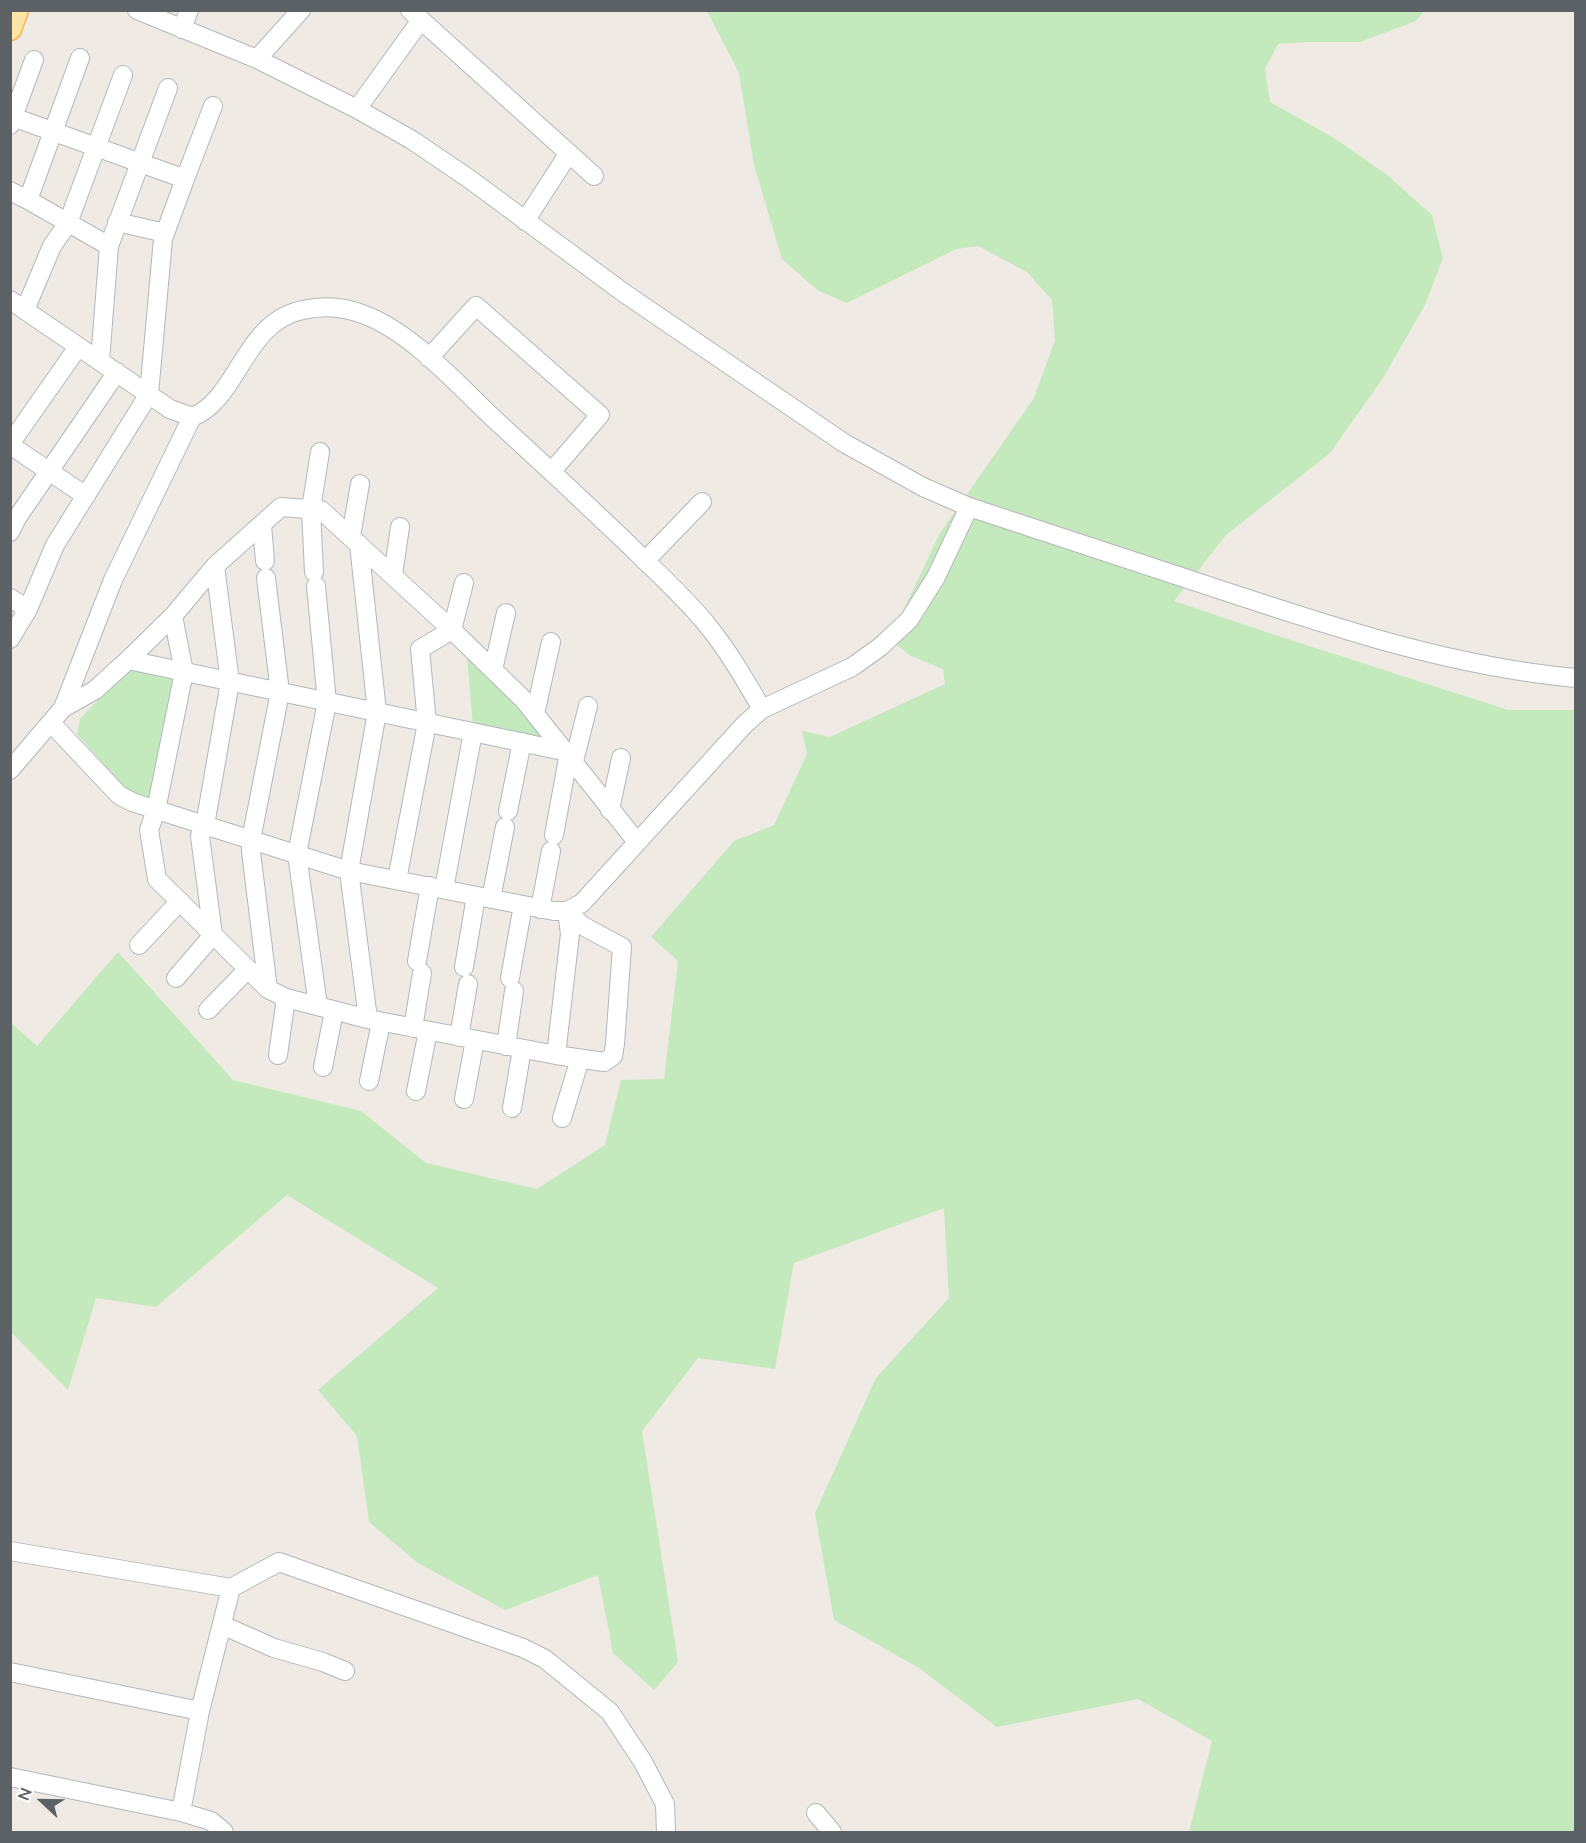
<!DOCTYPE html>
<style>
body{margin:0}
#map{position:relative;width:1586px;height:1843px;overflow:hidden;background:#efeae3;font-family:"Nunito Sans",sans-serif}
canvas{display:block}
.frame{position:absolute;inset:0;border:12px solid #5b6165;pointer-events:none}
.north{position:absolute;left:12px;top:1771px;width:60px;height:60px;-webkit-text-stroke:4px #fff;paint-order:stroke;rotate:292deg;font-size:16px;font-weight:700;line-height:24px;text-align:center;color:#5b6165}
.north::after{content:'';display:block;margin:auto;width:21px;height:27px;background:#5b6165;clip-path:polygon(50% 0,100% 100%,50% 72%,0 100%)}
</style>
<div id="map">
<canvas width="1586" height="1843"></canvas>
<div class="frame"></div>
<div class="north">N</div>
</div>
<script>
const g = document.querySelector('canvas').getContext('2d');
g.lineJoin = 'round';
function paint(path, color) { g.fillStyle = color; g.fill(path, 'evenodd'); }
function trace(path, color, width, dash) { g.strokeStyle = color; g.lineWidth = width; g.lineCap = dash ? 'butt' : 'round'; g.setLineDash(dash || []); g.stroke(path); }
paint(new Path2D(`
 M707,11h717l-8,10 -56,21h-56l-26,2 -13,25 5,33 64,36 52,36 46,41 11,43 -18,47 -42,73 -53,75 -104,82 -52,66 95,32 239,77h67v1122h-386l23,-91 -74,-42 -141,28 -78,-59 -85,-48 -19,-107 61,-135 73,-80 -5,-90 -150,55 -19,106 -77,-11 -56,73 36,231 -24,28 -41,-37 -15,-78 -93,35 -87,-47 -49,-41 -12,-86 -39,-46 120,-102 -151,-93 -131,112 -60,-9 -28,92 -57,-58 -1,-310 27,24 81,-94 115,128 128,31 65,52 111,26 68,-44 16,-65 43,-1 14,-118 -27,-24 83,-96 40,-16 33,-71 -5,-23 28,6 115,-53 -2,-15 -34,-14 -12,-10 -2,-17 45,-95 94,-135 21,-58 -3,-40 -25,-28 -49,-26 -22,3 -109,54 -30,-13 -35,-31 -28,-94 -15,-92z
 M467,656l76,76 -3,10 -67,-15z
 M136,669l40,9 -22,120 -27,-8 -50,-56 3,-15 44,-46z`), '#c4e9bd');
const minor = new Path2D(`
 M137,10l120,49 100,50 55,31 56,38 156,115 220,150 79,44 46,20c85,28 170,56 255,84 115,38 230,76 352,87
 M410,10l184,166
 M182,29l7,-19
 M257,59l44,-49
 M357,109l64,-89
 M10,116l175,63 -22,60 -14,155 -94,151 -27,64 -18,-11
 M10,125l24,-65
 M185,179l28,-73
 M10,191l18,9 52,-142
 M28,200l81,46
 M525,221l44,-68
 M117,222l48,11
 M10,300l160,109 22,8c46,-17 52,-96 111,-107 21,-5 42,-3 62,5 47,18 91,68 127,102 45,41 89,82 133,124 27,27 59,55 83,85 21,26 37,54 54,83
 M25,310l27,-64 16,-23 55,-148
 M429,358l47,-52 124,109 -48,56
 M100,361l9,-115 59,-158
 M10,444l68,-97
 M10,445l76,51
 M262,525l3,36
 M10,532l7,-14 100,-146
 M351,536l9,-52
 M359,544l18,168 -28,159 19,148
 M645,561l57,-59
 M314,572l-3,-63 9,-57
 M393,575l7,-48
 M266,578l14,114 -29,148v12l17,137
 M316,586l11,116 -30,152 21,152
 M173,616l11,56 -28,138 -7,20 8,49 111,110 18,9 82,21 188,36 14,-121 -3,-23
 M10,639l18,-30
 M128,660l435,91
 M493,670l13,-57
 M63,708l32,-18 33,-30 45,-44 42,-50 66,-59 40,3 131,120 71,69 114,143
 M535,714l16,-72
 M52,724l67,71 13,7 217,69 205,40h13l15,-8 163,-179 17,-15 90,-42 28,-20 29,-27 27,-43 33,-70
 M573,765l15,-59
 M10,770l53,-62 50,-128 79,-163
 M610,810l11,-52
 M508,811l14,-69
 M554,835l14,-77
 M397,880l30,-157 -7,-74 32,-19 12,-47
 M444,889l29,-157
 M491,899l14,-72
 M540,909l11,-58
 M139,945l41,-44
 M417,961l13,-75
 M464,967l12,-71
 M176,978l37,-43 -13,-99 5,-11 25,-143 -15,-116
 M510,978l13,-73
 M208,1010l40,-41
 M413,1028l9,-55
 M459,1037l9,-53
 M506,1046l8,-55
 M278,1055l8,-57
 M556,1055l48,7 9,-6 2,-12 7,-97 -39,-21 -16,-15
 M323,1067l11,-56
 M369,1081l12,-59
 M416,1091l12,-60
 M464,1099l11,-59
 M512,1108l10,-59
 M562,1118l18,-59
 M10,1551l221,37 48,-26 244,86 22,11 65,53 33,50 22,42 1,28
 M222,1625l52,23 49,14 22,9
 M10,1672l190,39
 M10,1777l171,35 19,-101 31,-123
 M181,1812l30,9 13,11
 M816,1813l16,19`);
const major = new Path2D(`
 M10,29l7,-19`);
trace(minor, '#b4b7bb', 20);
trace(major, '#fcb24e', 25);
trace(minor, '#fff', 18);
trace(major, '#ffe4a8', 22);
</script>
